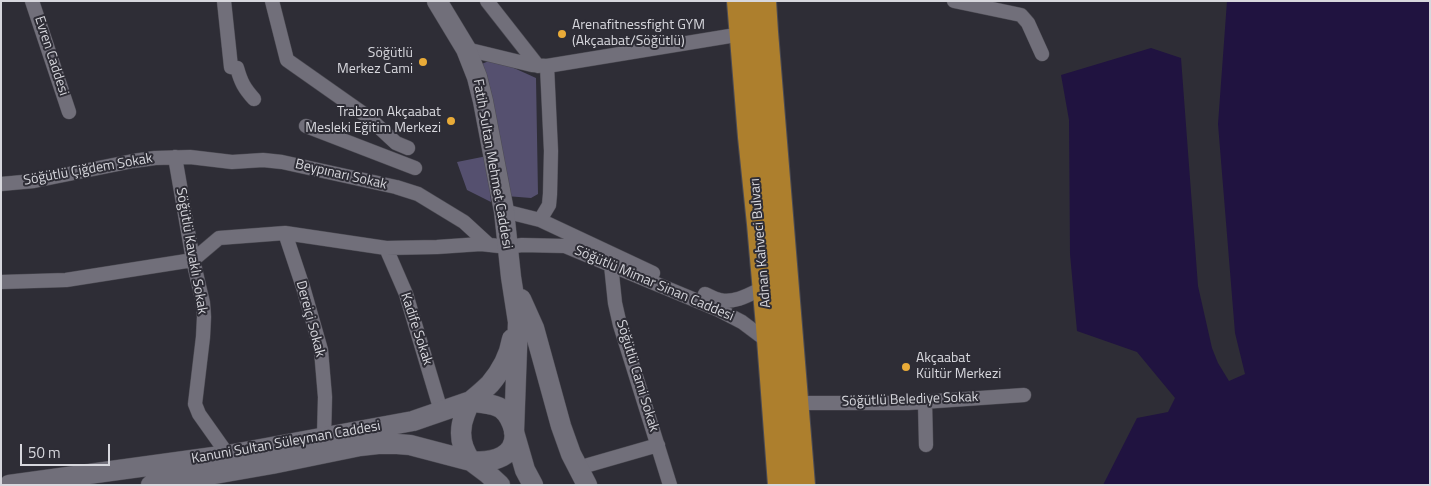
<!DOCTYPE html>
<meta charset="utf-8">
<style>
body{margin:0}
#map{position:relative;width:1431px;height:486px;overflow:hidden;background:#2e2d36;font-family:"Titillium Web",sans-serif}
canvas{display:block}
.frame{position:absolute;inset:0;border:2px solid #d7d7dd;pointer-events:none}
.scale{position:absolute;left:20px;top:444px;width:90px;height:22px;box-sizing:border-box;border:2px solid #d7d7dd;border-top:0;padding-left:6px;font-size:15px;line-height:18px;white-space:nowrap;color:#d7d7dd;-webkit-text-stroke:4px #2e2d36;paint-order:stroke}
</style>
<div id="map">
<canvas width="1431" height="486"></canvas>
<div class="frame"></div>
<div class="scale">50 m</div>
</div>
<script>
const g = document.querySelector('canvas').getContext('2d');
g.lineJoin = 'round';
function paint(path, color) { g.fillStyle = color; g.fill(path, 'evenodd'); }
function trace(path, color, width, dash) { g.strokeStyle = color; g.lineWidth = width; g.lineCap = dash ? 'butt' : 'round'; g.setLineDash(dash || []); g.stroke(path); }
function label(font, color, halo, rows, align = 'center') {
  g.font = font + ' "Titillium Web",sans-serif'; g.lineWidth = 4; g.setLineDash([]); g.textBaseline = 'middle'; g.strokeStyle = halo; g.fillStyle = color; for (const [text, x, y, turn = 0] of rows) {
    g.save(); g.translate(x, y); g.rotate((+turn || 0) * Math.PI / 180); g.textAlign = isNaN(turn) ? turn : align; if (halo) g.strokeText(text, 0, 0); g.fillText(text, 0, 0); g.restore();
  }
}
paint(new Path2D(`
 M494,59l42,19 2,116 -7,4 -25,-2 -27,-131z
 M487,156l4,46 -24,-12 -10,-28z`), '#55506f');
paint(new Path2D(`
 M1227,1h203v484h-327l34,-67 31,-6 7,-14 -38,-46 -60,-21 -7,-77 -1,-134 -8,-45 90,-27 30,10 17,228 14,62 6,15 11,18 16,-7 -10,-41 -17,-209z`), '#201340');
const street = new Path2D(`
 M32,1l37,111
 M224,1l7,66 6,1c4,14 7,20 17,31
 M272,1l15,59 81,57 28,26 12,5
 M487,1l51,65
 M954,1l67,14 7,8 14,31
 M466,49l66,16 15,1 195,-32
 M306,126l109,42
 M175,157l18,103 10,43 1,14 -1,20 -8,67 4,10 29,41
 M1,184l33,-3 99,-20 22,-3 35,-1 42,5 31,-2 19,2 114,25 22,7 46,28 25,23
 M504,211l36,9 113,53
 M540,220l9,-15 1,-11 1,-43 -4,-85
 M285,233l18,54 18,63 4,47 -1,40
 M386,248l20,46 35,117
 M611,265l4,38 5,22 50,160
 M1,282l65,-2 127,-20 26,-22 66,-5 101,15 51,-1 44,-3 27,3 14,-2 43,1 154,64 23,12 28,21
 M705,294c5,2 10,5 15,6 15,4 32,-7 45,-13
 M925,402l1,43
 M796,403h112l116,-8
 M578,468l80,-23`);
const secondary = new Path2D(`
 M437,1l29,48 11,28 6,24 21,110 7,66 7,45 -4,110 11,38 8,15
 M521,299l13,29 27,98 10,28 16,31
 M471,401c10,3 22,2 31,8 6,5 10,13 12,21 5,27 -22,33 -43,31 -11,-15 -13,-30 -6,-47 2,-5 4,-11 7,-14 6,-5 12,-10 18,-16 11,-13 19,-27 22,-45
 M9,485l219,-30 185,-34 58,-20
 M151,485l121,-21 88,-18 18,-2h19l13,1 61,16 16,12 13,12`);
const highway = new Path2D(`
 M740,1l11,136 9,87 9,102 12,159
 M763,1l2,31 37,453`);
trace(street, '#4c4b53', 15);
trace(secondary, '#4c4b53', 21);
trace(highway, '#4c4b53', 28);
trace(street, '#716f7a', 14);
trace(secondary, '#716f7a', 20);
trace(highway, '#ad7f2d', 26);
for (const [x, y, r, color] of [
 [562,34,5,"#e9ab38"],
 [423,62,5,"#e9ab38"],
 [451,121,5,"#e9ab38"],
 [906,367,5,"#e9ab38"]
]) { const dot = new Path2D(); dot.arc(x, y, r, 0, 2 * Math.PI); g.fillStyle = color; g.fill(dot); trace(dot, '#2e2d36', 2); }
label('14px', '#d7d7dd', '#2e2d36', [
 ["Arenafitnessfight GYM",572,26],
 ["(Akçaabat/Söğütlü)",572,42],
 ["Söğütlü",413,54,"right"],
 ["Merkez Cami",413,70,"right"],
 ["Trabzon Akçaabat",441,113,"right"],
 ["Mesleki Eğitim Merkezi",441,129,"right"],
 ["Akçaabat",916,359],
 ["Kültür Merkezi",916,375]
], 'left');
label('14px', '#d7d7dd', '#2e2d36', [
 ["Evren Caddesi",51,56,72],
 ["Fatih Sultan Mehmet Caddesi",492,164,80],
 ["Söğütlü Çiğdem Sokak",88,170,-10],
 ["Beypınarı Sokak",341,175,13],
 ["Adnan Kahveci Bulvarı",761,243,-95],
 ["Söğütlü Kavaklı Sokak",191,251,80],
 ["Söğütlü Mimar Sinan Caddesi",654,284,23],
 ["Dereiçi Sokak",310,319,75],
 ["Kadife Sokak",416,329,72],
 ["Söğütlü Cami Sokak",637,376,73],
 ["Söğütlü Belediye Sokak",910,400,-2],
 ["Kanuni Sultan Süleyman Caddesi",286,443,-10]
]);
</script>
